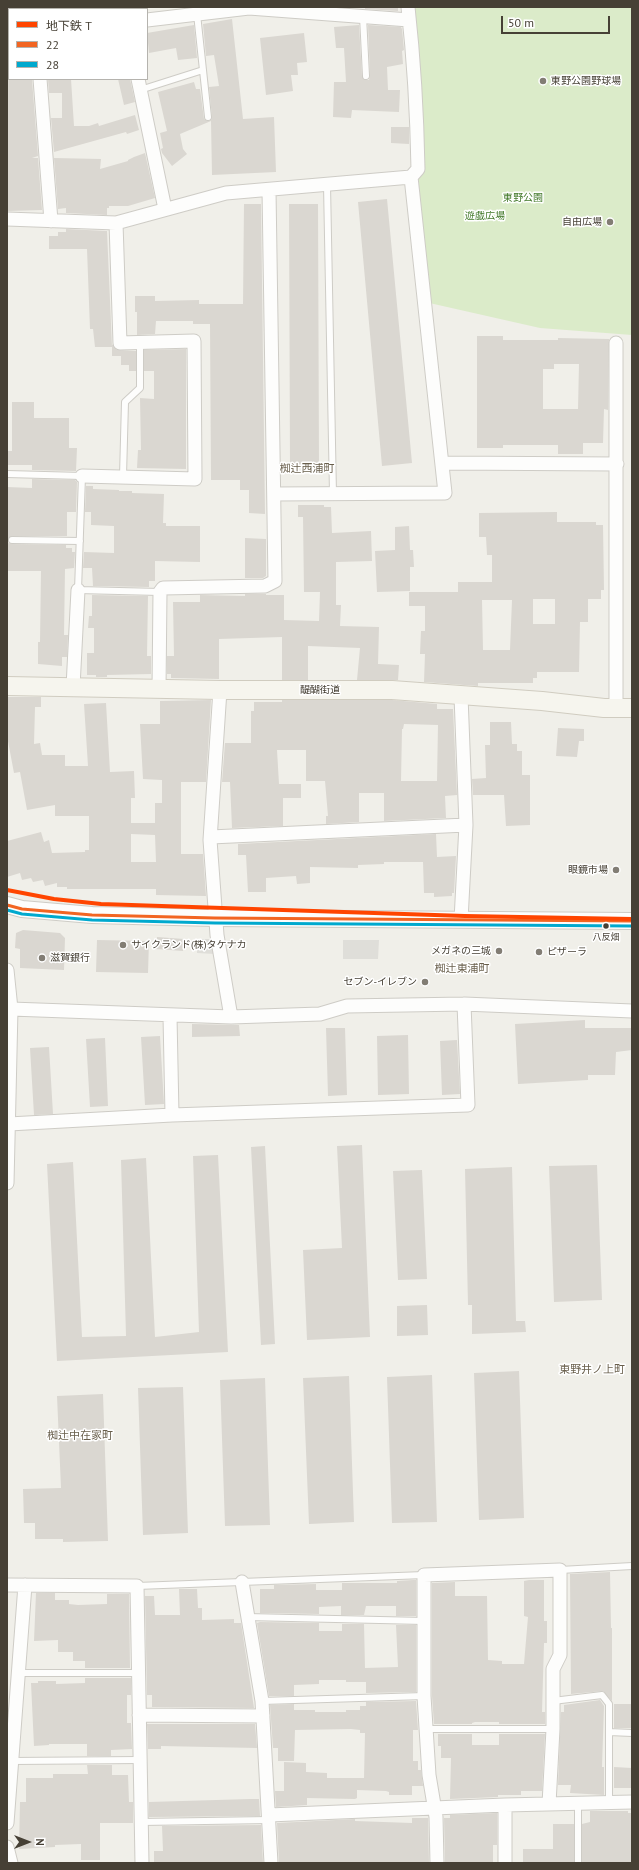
<!DOCTYPE html>
<meta charset="utf-8">
<style>
body{margin:0}
#map{position:relative;width:639px;height:1870px;overflow:hidden;background:#f0efe9;font-family:"PT Sans","Noto Sans JP",sans-serif}
canvas{display:block}
.frame{position:absolute;inset:0;border:8px solid #464035;pointer-events:none}
.legend{position:absolute;left:8px;top:8px;width:140px;height:72px;box-sizing:border-box;background:#fff;border:1px solid #b5b3ae;margin:0;padding:5px 7px;list-style:none;font-size:12px;color:#464035}
.legend li{display:flex;align-items:center;gap:8px;height:20px}
.legend b{width:20px;border:1px solid #b5b3ae}
.north{position:absolute;left:8px;top:1822px;width:40px;height:40px;-webkit-text-stroke:3px #fff;paint-order:stroke;rotate:90deg;font-size:11px;font-weight:700;line-height:16px;text-align:center;color:#464035}
.north::after{content:'';display:block;margin:auto;width:14px;height:18px;background:#464035;clip-path:polygon(50% 0,100% 100%,50% 72%,0 100%)}
.scale{position:absolute;left:501px;top:16px;width:109px;height:18px;box-sizing:border-box;border:2px solid #464035;border-top:0;padding-left:5px;font-size:12px;line-height:14px;white-space:nowrap;color:#464035;-webkit-text-stroke:3px #fff;paint-order:stroke}
</style>
<div id="map">
<canvas width="639" height="1870"></canvas>
<div class="frame"></div>
<ul class="legend">
<li><b style="height:5px;background:#ff4500"></b>地下鉄 T</li>
<li><b style="height:5px;background:#f26522"></b>22</li>
<li><b style="height:5px;background:#00a9ce"></b>28</li>
</ul>
<div class="north">N</div>
<div class="scale">50 m</div>
</div>
<script>
const g = document.querySelector('canvas').getContext('2d');
g.lineJoin = 'round';
function paint(path, color) { g.fillStyle = color; g.fill(path, 'evenodd'); }
function trace(path, color, width, dash) { g.strokeStyle = color; g.lineWidth = width; g.lineCap = dash ? 'butt' : 'round'; g.setLineDash(dash || []); g.stroke(path); }
function label(font, color, halo, rows, align = 'center') {
  g.font = font + ' "PT Sans","Noto Sans JP",sans-serif'; g.lineWidth = 3; g.setLineDash([]); g.textBaseline = 'middle'; g.strokeStyle = halo; g.fillStyle = color; for (const [text, x, y, turn = 0] of rows) {
    g.save(); g.translate(x, y); g.rotate((+turn || 0) * Math.PI / 180); g.textAlign = isNaN(turn) ? turn : align; if (halo) g.strokeText(text, 0, 0); g.fillText(text, 0, 0); g.restore();
  }
}
paint(new Path2D(`
 M408,7h224v328l-92,-7 -115,-26 -14,-125 7,-8z`), '#dbebc9');
paint(new Path2D(`
 M197,939h17l1,15 -18,-1z
 M343,940h36l-1,19h-35z`), '#dfded9');
paint(new Path2D(`
 M365,7h33v4l-33,-2z
 M232,19l11,100 31,-2 2,55 -64,3 -1,-54 -31,13 3,15 4,5 -15,12 -10,-13 -1,-4 2,-1 -3,-15 7,-2 -9,-39 36,-10 2,7h4l4,30 3,2 4,-1 1,-3 -3,-30 10,-1 -5,-31 -8,1 -3,-32z
 M194,25l3,33 -19,2 -2,-12 -27,5 -2,-20z
 M359,25l3,51 4,4h3l1,-4 -2,-51 33,2 1,2 2,21 -2,1 1,13 -16,3 1,23h12l-1,22 -47,-2 -1,8 -18,-1 1,-35h12l-2,-34h-8l-2,-21z
 M304,33l3,29 -10,1 1,12h-7l2,16 -27,4 -6,-57z
 M7,79l25,1 6,76 -6,2h6l4,52 -35,1z
 M48,79h23l3,47h15l9,-3 1,3 36,-11 4,15 -12,4 -1,-2 -72,20 -3,-34h11v-25h-13z
 M118,79h12l5,23 -11,3z
 M391,127h18v17l-18,-1z
 M145,153l10,45 -27,8h-19v2h-2v7l-41,-2v-5l-8,1 -4,-51 47,1 -1,10 28,-8v-1l6,-3z
 M387,199l25,264 -30,3 -24,-264z
 M244,204h17l4,310 -16,-1v-23h-9v-10h-29l-1,-156h-17v-3h-37l-1,13 -18,1v-23h-2v-16h20v5l44,-1v4h44z
 M289,204h29l1,262h-29z
 M66,229l41,2 5,116h-17l-2,-18h-3l-3,-80h-38v-13h9v-4h8z
 M477,336h26v4h55v-2l51,1 -1,71 -4,-1 -1,34h-20v11h-25v-9h-55v3h-26zM554,364h25l-1,45h-35v-40h11z
 M112,344l5,6 19,1v20h-7v-6h-8v-9h-9z
 M186,349v120l-49,-1 1,-18h3l-1,-52 14,1v-28h-10v-21z
 M12,402h22v16h35v30h8l-1,23 -44,-1v-5h-25v-14h5z
 M32,479l43,1 2,2 -1,30h-9v24h-55l-4,4v3l4,1 54,1v3h6v4h3l-1,16 -9,1 -1,66h4l-1,22h-5v9l-24,-2v-22h2l1,-71h-34v-84l25,1z
 M86,486h7v3l26,1v1h13v2l32,1 -1,29h3v3h34v36l-45,-1v20h-6v6l-56,-1 -1,-18h-9l1,-16 30,1v-27l-23,-1v-13h-6z
 M298,505h26v2h7l1,26 39,-2 1,30 -36,1v43h5l-1,21 39,1 -1,37 21,1 -1,15h-41l3,-32 -52,-2v34h-26v-43l-63,2v40l-48,-1v-4h-4v-18h7l-1,-54h27v-7l45,1v-2h21v1h18v25l35,1 1,-29h-16l-1,-75h-5z
 M557,512v10h39v3h7l1,65h-3v9h-13v23h-8l-1,50h-42v6h-4v5h-55v3l-54,-4 1,-28h-5l1,-23h4v-25h-16v-14h49v-10h34v-27h-5l-1,-18h-7v-24zM533,599h22v25h-22zM482,600h30l-2,50h-27z
 M409,526l1,24h3l1,17h-4v24l-33,1 -2,-41 20,-1v-23z
 M245,538l21,1v37l-3,2h-18z
 M92,595l56,1 -1,60h4v18l-44,1v2h-11v-2h-9v-22h7v-25h-6l1,-12h3z
 M8,697h33v10h-6l-1,37 6,-1 2,12h23v11h23l-4,-62 22,-1 4,69 24,-1 1,27h-4v25h24v-20h7v-23l-19,-1 -3,-55h20v-23l51,-1 -5,82h-25v72h22l3,42 -50,-1v-6h-89v-2h-10v-4l-12,3 -2,-6 -10,2 -2,-4 -9,2 -2,-7 -13,4v-36l34,-9 3,10 5,-2 3,13 33,-1v-2h4v-34h-34v-11l-28,5 -7,-38 -6,1 -7,-37zM131,834l24,1 1,27h-25z
 M282,700h110l45,4v5h16l4,86 -12,1 1,22 -62,3v-28h-25v29l-33,2v-8h2l-3,-35h-19v-31h-29l2,34h22v14h-18v28l-51,2 -2,-46h-8l3,-39h26v-32h3v-9h28zM404,724l34,1 -1,56h-36l1,-52h1z
 M490,722h21l1,22h5v7h5v24h8v50l-24,1 -2,-31h-31l-1,-16 14,-1 -1,-33h5z
 M558,728l26,1v12h-5l-2,16 -21,-1z
 M436,834l1,23 19,-1 -2,37h-2v3l-18,1v-4h-10l-1,-31h-39v2l-26,1v3l-48,-1v16l-13,1 -1,-8 -30,2v14h-18l-2,-37h-8v-11z
 M23,930l37,3 5,5 -1,32 -44,-2v-19l-5,-1 1,-15z
 M157,937l27,2 -1,12 -27,-2z
 M97,940l52,1 -1,32 -52,-1z
 M585,1020v8h47v22l-16,2 -1,23h-27v5l-70,4 -3,-60z
 M192,1024l47,1 1,11 -48,1z
 M326,1028h19l2,67 -19,1z
 M408,1035l1,59 -31,1 -1,-59z
 M160,1036l4,68 -19,1 -4,-68z
 M105,1038l3,68 -18,1 -4,-68z
 M457,1040l3,54 -18,1 -2,-54z
 M49,1047l4,67 -19,1 -4,-67z
 M362,1145l8,192 -63,3 -4,-90 39,-2 -5,-102z
 M265,1146l10,198 -14,1 -10,-198z
 M218,1155l10,197 -171,9 -10,-197 26,-2 9,175 44,-1 -5,-176 25,-2 9,179 44,-5 -6,-176z
 M597,1165l5,135 -48,2 -5,-136z
 M512,1167l4,154h9l1,11 -54,2v-29h-4l-3,-136z
 M422,1170l5,109 -29,1 -5,-109z
 M427,1305l1,30 -31,1v-30z
 M519,1371l5,147 -45,2 -5,-147z
 M432,1375l5,147 -45,1 -5,-146z
 M349,1376l5,146 -45,2 -6,-146z
 M265,1378l5,147 -45,1 -5,-146z
 M183,1387l5,146 -45,2 -5,-147z
 M103,1394l5,147 -45,1v-3h-28v-16h-11l-1,-34 38,-1 -4,-92z
 M610,1572l1,56h1v73l-9,-10 -32,3 -1,-120z
 M413,1580h3v36h-20v-10h-30l-2,9h-23v-9l-22,1v7l-59,-1v-24h14v-4l42,-1v6h26v-7h55v-2z
 M529,1580h15v41h3v22h-3l-2,69h3v12h-46v-2h-24l-3,1v1h-38l-2,-28v-113l23,-1v14h32l1,64 14,1v3h22l4,-47 -4,-1v-35z
 M179,1589h18l1,19h4v12l32,-1v4h7l13,85 -102,-1v-12h-5l-2,-99h9l1,19h25z
 M36,1593h19v7h14v4l9,1 29,-1v-10h22l1,74h-45v-7h-12v-9h-15v-12l-24,1z
 M260,1622l59,1v8h23v-7h22l1,44 33,-1 -2,-42h20v67l-50,1v-11h-20v-2h-27v4l-25,1v11h-25l-12,-73z
 M85,1678h46v17h-4v28h4l1,26 -21,1v6h-24v-12h-38v1l-15,1 -3,-63h7v-2h18v3l29,-1z
 M600,1700l4,6 -2,61h2v28l-34,-2 1,-8h-13l3,-73h3v-7z
 M416,1701l2,29h-5v31h5v9h3l2,16h-11v9h-23v-3l-3,-1 -29,-1v8l-2,1 -48,-1v7l-31,2 -1,-16h9v-29l22,1v9l21,1v5h37l1,-45h-5v-3l-9,-1 -56,1 -1,31h-16v-13h-5l-3,-43 24,-1v6h21v2h31v-2h14v-4h6v-4z
 M614,1704h18v24h-18z
 M147,1724h108l2,24 -96,-2v3h-13z
 M438,1734h34v11h27v-11h46l-3,57h-21v4h-23v2l-48,2 1,-41h-10v-12h-3z
 M87,1765h25v10h16l1,27h4v21h-33v37h-19v-16l-26,1v2l-36,2 1,-47h6v-24h27v-4h35z
 M614,1767l18,1v20h-18z
 M250,1799h9l1,17 -111,1v-15z
 M590,1811h38v2h4l-1,50h-49v-39l8,-2z
 M497,1813v32h-4v18h-48l-1,-45h6v-3z
 M412,1818h16l1,45h-150l-2,-40 78,-4v2l57,2z
 M553,1824h21v39h-51v-14h30z
 M261,1825l2,38h-109v-12h9l-1,-25z`), '#dad7d1');
const service = new Path2D(`
 M197,14l11,103
 M363,16l3,60
 M140,90l63,-20
 M327,185l6,309
 M7,474l75,2 -4,114 82,2
 M123,476l2,-74 15,-14v-45
 M12,540l68,1
 M560,1570l72,-4
 M137,1586l287,-11
 M247,1617l177,4
 M19,1673h120
 M262,1701l162,-5
 M553,1701l49,-6 7,9v99
 M426,1729h127
 M609,1732l23,1
 M12,1761l128,-1
 M578,1804v59
 M141,1822l128,-2`);
const minor = new Path2D(`
 M123,7v2
 M147,20l102,-12 160,12
 M40,79l11,142
 M138,79l27,130
 M7,219l109,4 110,-30 185,-16 7,-8c-1,-54 -4,-108 -10,-162
 M442,463l175,1
 M82,476l113,3 -1,-138 -74,2 -4,-120
 M274,494l171,-1 -34,-316
 M73,687l5,-97
 M159,689l1,-97 3,-4 102,-2 10,-5 -6,-391
 M220,690l-10,150 7,95 14,82
 M616,708v-365
 M211,837l255,-12
 M461,920l5,-95 -5,-129
 M7,970l4,39 -4,174
 M11,1009l220,8 89,-3 27,-8 117,-2 168,7
 M170,1016l2,99
 M9,1124l163,-9 296,-10 -4,-101
 M242,1582l20,119 9,162
 M7,1585l130,1 5,277
 M139,1715l124,1
 M505,1805v58
 M269,1815l236,-10 127,-3
 M7,1823l18,-238
 M7,1847l4,16
 M437,1863l-1,-46 -7,-42 -5,-79v-121l136,-5v85l-7,14v60l-4,75`);
const tertiary = new Path2D(`
 M7,905l15,4 70,6 123,3 417,3`);
const secondary = new Path2D(`
 M7,686l213,4h172l150,11 62,7h28`);
trace(service, '#ceccc6', 8);
trace(minor, '#ceccc6', 15);
trace(tertiary, '#ceccc6', 18);
trace(secondary, '#d0ccc0', 20);
trace(service, '#fdfdfc', 6);
trace(minor, '#fdfdfc', 13);
trace(tertiary, '#fdfdfc', 16);
trace(secondary, '#f6f5ee', 18);
trace(new Path2D(`
 M7,905l15,4 70,6 123,3 417,3`), '#f26522', 3);
trace(new Path2D(`
 M7,910l15,4 70,6 123,3 417,3`), '#00a9ce', 3);
trace(new Path2D(`
 M7,890l47,9 47,5 364,12 167,3`), '#ff4500', 4);
for (const [x, y, r, color] of [
 [543,81,4,"#827d74"],
 [610,222,4,"#827d74"],
 [616,870,4,"#827d74"],
 [606,926,3.5,"#464035"],
 [123,945,4,"#827d74"],
 [499,951,4,"#827d74"],
 [539,952,4,"#827d74"],
 [42,958,4,"#827d74"],
 [425,982,4,"#827d74"]
]) { const dot = new Path2D(); dot.arc(x, y, r, 0, 2 * Math.PI); g.fillStyle = color; g.fill(dot); trace(dot, '#fff', 1.5); }
label('9px', '#464035', '#fff', [
 ["八反畑",606,937]
]);
label('10px', '#464035', '#fff', [
 ["東野公園野球場",551,81],
 ["自由広場",602,222,"right"],
 ["眼鏡市場",608,870,"right"],
 ["サイクランド(株)タケナカ",131,945],
 ["メガネの三城",491,951,"right"],
 ["ピザーラ",547,952],
 ["滋賀銀行",50,958],
 ["セブン-イレブン",417,982,"right"]
], 'left');
label('10px', '#417828', '#fff', [
 ["東野公園",523,198],
 ["遊戯広場",485,216]
]);
label('10px', '#464035', '#fff', [
 ["醍醐街道",320,690]
]);
label('11px', '#695f4c', '#fff', [
 ["椥辻西浦町",307,469],
 ["椥辻東浦町",462,969],
 ["東野井ノ上町",592,1370],
 ["椥辻中在家町",80,1436]
]);
</script>
